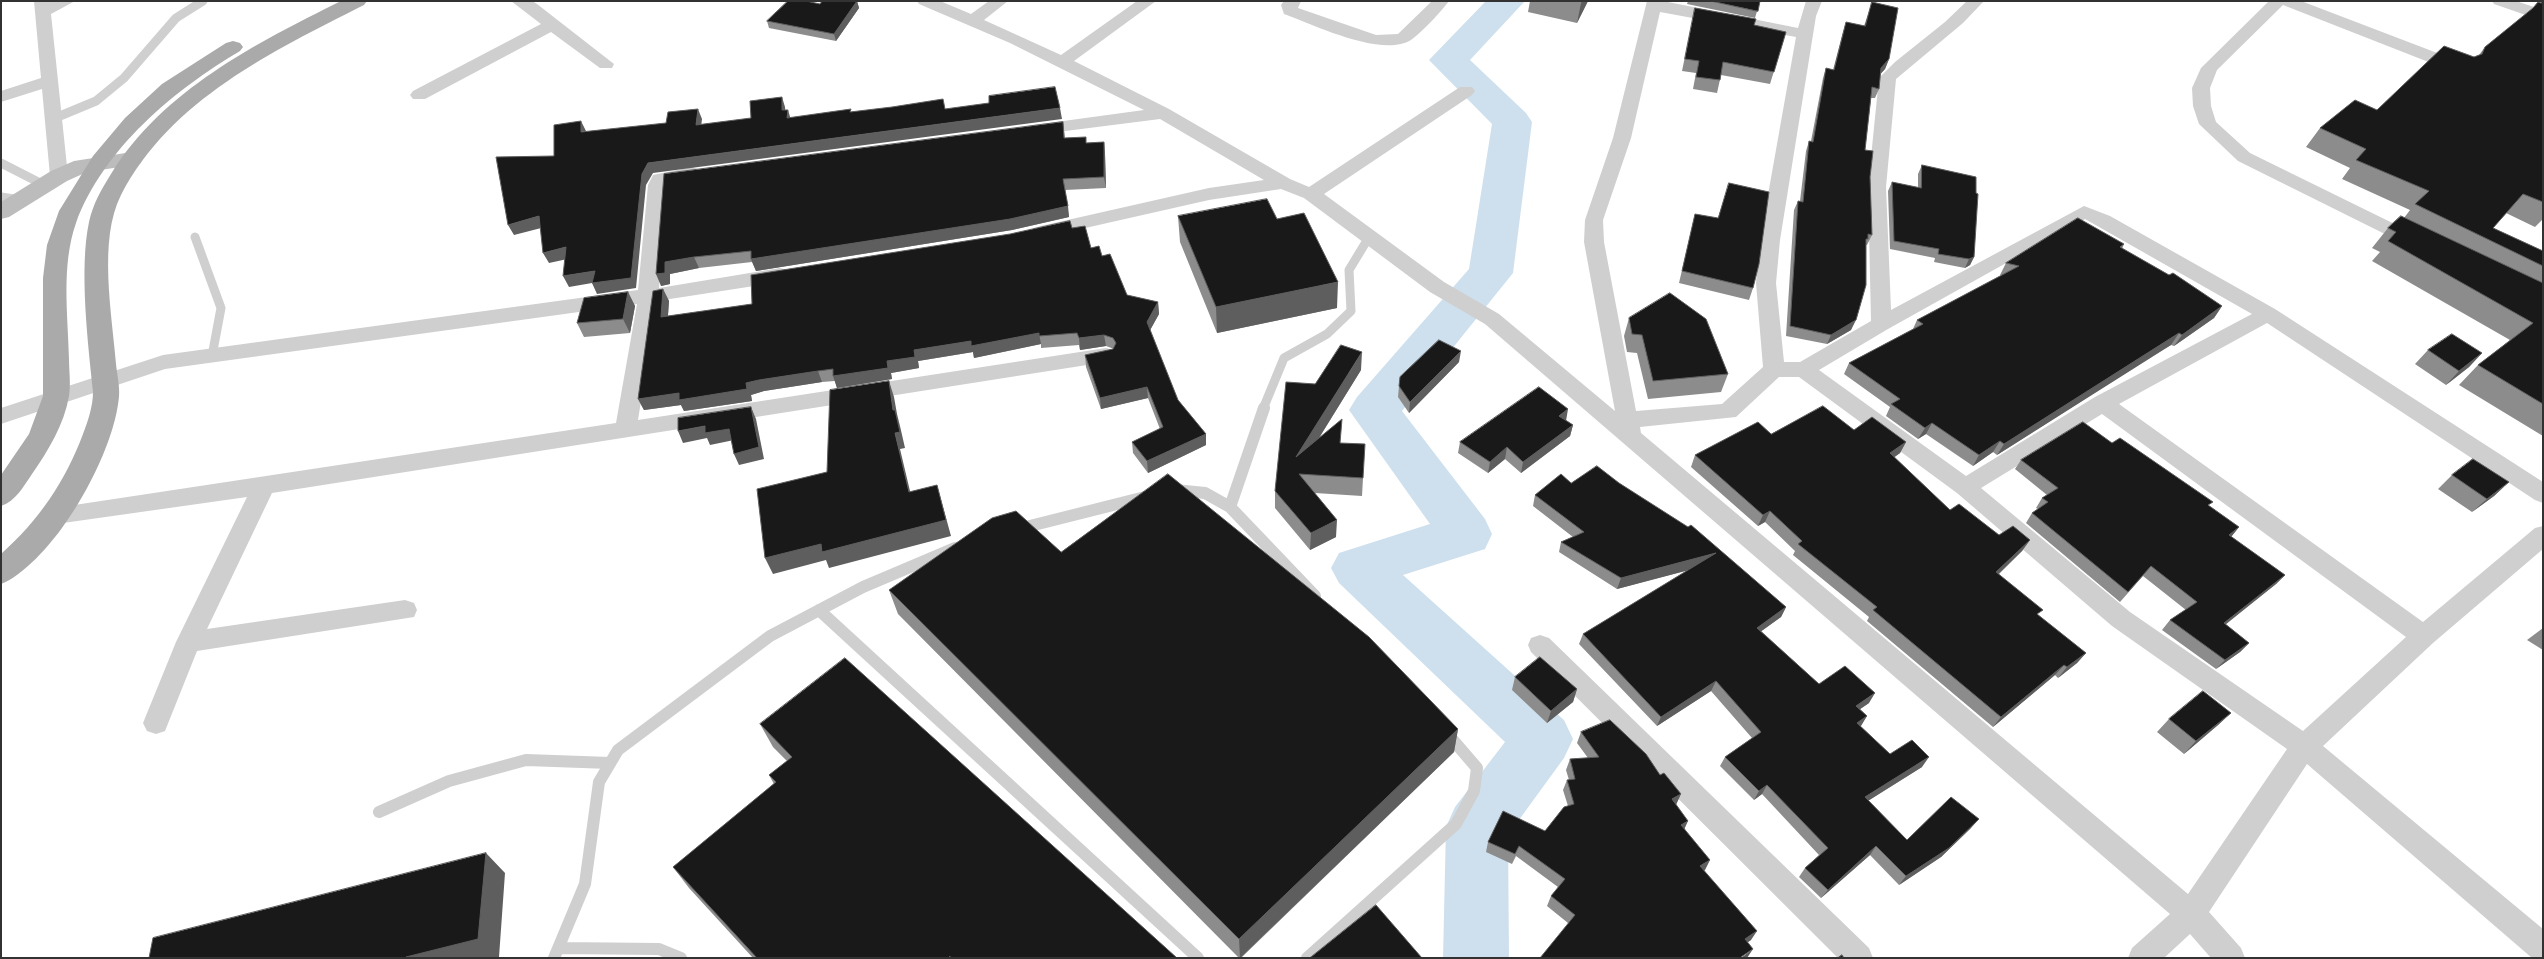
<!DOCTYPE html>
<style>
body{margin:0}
#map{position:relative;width:2544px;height:959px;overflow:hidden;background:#fff;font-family:Figtree,sans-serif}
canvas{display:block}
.frame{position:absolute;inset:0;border:2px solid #323232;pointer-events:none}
</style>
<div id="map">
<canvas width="2544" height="959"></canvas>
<div class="frame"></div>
</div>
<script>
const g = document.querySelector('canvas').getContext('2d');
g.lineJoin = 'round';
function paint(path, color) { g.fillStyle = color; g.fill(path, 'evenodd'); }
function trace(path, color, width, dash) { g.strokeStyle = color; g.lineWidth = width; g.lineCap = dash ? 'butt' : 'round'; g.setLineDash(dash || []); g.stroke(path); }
paint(new Path2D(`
 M1486,1h39l-55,59 56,53 6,9 -19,151 -111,138 83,108 7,15 -7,15 -82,26 161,145 9,19 -9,19 -56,77 1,123h-66l3,-131 9,-20 50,-65 -166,-159 -8,-15 8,-15 91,-29 -81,-114 8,-13 112,-128 23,-145 -63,-64z`), '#cee0ed');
trace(new Path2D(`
 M55,118l41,-17 28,-23 52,-60 27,-17
 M1,163l43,22
 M1,197l20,3
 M195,237l26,71 -9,48
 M1263,409l21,-51 43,-24 24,-23 -2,-41 20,-33`), '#cfcfcf', 9);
trace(new Path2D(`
 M1175,490l30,3 25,14 85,89
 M1230,507l34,-99
 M1018,529l127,-32
 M819,610l379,348
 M379,812l70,-31 77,-21 84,3
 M559,948l100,1 22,9
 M554,958l31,-74 14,-102 19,-32 152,-114 93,-49 92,-39
 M1307,958l149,-134 18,-33 3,-23 -31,-36`), '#cfcfcf', 12);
paint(new Path2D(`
 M34,1h41l-24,13 17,162 -3,4h-12l-3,-4 -8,-87 -41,13v-11l40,-13z
 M511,1h21l5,3 77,60 -2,4h-12l-49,-36 -126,67h-12l-3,-4 3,-4 128,-67z
 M917,1h23l31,13 18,-13h19l-24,19 77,35 76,-54h19l-82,60 95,48 121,70 19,8 151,-100h12l3,4 -3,4 -148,99 120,88 55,32 116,97 -31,-169 1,-22 28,-82 34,-137h16l135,27 8,-27h16l-6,15 -36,224 -4,43 8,79h16l71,-41 -3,-134 11,-109 16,-16 50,-40 22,-21h17l-21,22 -67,56 -10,108 5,123 193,-104 26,10 165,93 268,173v21l-8,-3 -268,-177 -148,81 304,218 112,-94 8,-2v23l-110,94 -110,103 220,183v29h-11l-225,-194 -98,148 32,36 4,10h-34l-21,-24 -26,24h-36l4,-10 38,-34 -685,-590 -55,-32 -126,-94 -23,-9 -72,11 -168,38 -7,-2 -3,-4 3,-4 7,-2 168,-38 55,-8 -104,-61 -126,16 -6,-1 -3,-4 3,-4 6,-1 110,-15 -134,-67 -91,-39zM1660,12l136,25 -36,203 -4,43 7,84 -41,37 -86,7 -32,-169 -1,-22 28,-82zM2085,219l167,95 -157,83 -129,79 -147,-106 69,-41zM1779,377h20l158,116 155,133 175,123 -99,145 -547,-461 -1,-6 96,-10zM2102,414l304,223 -103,94 -173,-119 -149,-124z
 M1284,1h17l-3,7 78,27 22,-1 34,-33h17c-8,11 -28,32 -38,39 -29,18 -97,-15 -127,-26l-3,-9z
 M2269,1h32l165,63 2,4 -2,4h-12l-171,-67 -66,65 -7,18 1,18 5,16 34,31 171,84 3,4 -3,4 -7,2 -7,-2 -169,-84 -39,-37 -6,-18 -1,-18 9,-20z
 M2492,1h24l27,9v11l-49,-17z
 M692,167l6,2 3,4 -3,4 -32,8 -7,103 121,-20 7,2 3,5 -3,5 -7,2 -123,19 -19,119 468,-72 7,2 3,5 -3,5 -7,2 -834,131 -65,136 198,-29 9,3 3,7 -3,7 -217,34 -32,80 -9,3 -9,-3 -4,-8 33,-81 71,-145 -191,27 -8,-3 -3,-6 3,-6 568,-86 21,-119 -472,65 -164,55v-16l162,-53 475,-65 10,-105 5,-10z
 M1540,635l9,3 320,310 4,10h-35l-307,-306 -3,-7 3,-7z`), '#cfcfcf');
paint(new Path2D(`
 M132,152l8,2 3,5 -3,5 -53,8 -20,9 -58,36 -8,2v-17l50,-31 23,-10z`), '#bcbcbc');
paint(new Path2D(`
 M341,1h26l-3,4c-91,46 -194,95 -243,190 -23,45 -9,119 -5,169 1,10 4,23 3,33 -4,41 -31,95 -55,128 -13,19 -41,51 -63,59v-30c38,-34 64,-72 82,-120 5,-13 10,-28 10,-42 -5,-48 -14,-123 -4,-170 4,-18 12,-32 22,-48 52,-84 144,-130 230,-173z
 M233,41l7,2 3,4 -3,4c-66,39 -137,98 -164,172 -15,43 -8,91 -7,136 0,12 2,25 0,37 -5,29 -21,55 -37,78 -9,13 -16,27 -31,32v-31l28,-41 14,-38v-118l4,-33 12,-34 34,-55 32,-38 37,-34 64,-41z`), '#aaa');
paint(new Path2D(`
 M857,1l2,7 -23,33 -67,-13 -2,-7 53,-17z
 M1530,1h58l-11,22 -49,-11z
 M1688,1h72l-5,17 -68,-14z
 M2543,1v218l-8,8 -29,-14 -13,15 50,23v185l-84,-51 19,-20 32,-25 -138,-79 8,-9 -8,-4 16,-20 16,-10 6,-8 -68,-31 8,-11 -44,-21 14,-19 57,-18 97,-53 5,-2 6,-8z
 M1872,2l17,57 -4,10 -5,5 -1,15 -4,9h-4l-6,52 5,27 2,58 -5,10h-1v1l-15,84 -24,14 -41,-8 8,-126 4,-9h2l6,-50 3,-10h2l12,-63 3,-10 7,2 10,-38 3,-10 18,4z
 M1695,8l59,17 32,7 -16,52 -49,-9 -4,18 -24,-4 3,-16 -14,-2z
 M1063,122l2,16 22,5 17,-1 1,12 1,34 -41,2 4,27 -57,13 -256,41 -4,-9 -53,6 -29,6v10l-9,2 3,-112z
 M1922,165l52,92 -4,8 -5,3 -31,-6 1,-4 -45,-9 -2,-58 4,-9 26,6v-14z
 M1695,214l58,74 -4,12 -70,-17z
 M1178,216l99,3 60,89 -120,25 -37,-91z
 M1072,228l19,20 11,8 25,39 31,7 1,12 -9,16 28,70 28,34v11l-58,28 -15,-20 -1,-11 28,-13 -12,-31 -47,11 -15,-42 -1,-12 28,-6h1l-8,-3 -26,4 -1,-5 -38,3v-4l-67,14 -1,-6 -55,9 1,7 -28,5 1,6 -55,9 -2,-7 -13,1 -58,9 -13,4 1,6 -68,10 -3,-6 -37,5 -6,-11 25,-110 6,12 -1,15 84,-12z
 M2124,244l-2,5 100,57 -8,12 -40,28 -3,-1 -19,11 -155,99 -4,-3 -20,14 -47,-32 -8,5 -32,-23 4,-9 -46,-33 5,-11 64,-34 4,-9 85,-45h-2l6,-12z
 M628,292l7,14 -5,27 -46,4 -7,-14z
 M1629,318l99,56 -7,18 -73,7 -11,-46 -10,-1 -3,-16z
 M2428,350l54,3 -13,14 -23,18 -31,-21z
 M1459,362l-50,51 -11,-16 1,-11z
 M1361,370l-42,68 22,5 22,35 -1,18 -47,-3 21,44 -26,13 -35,-42v-17l40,-107z
 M1566,420l7,5 -3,11 -49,37 -16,-14 -17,14 -30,-20 2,-11z
 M1854,430l52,12 -6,11 -6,4 56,53 49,25 31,5 -8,11 -23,23 39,42 48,37 -9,10 -19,15 -3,-3 -62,52 -126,-106 2,-4 -76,-62 2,-4 -30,-29 -7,4 -67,-59 4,-12 76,-21z
 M2112,443l127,84 -8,10 54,38 -9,9 -51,40 24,19 -9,9 -24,17 -54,-39 8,-10 16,-10 -43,-34 -23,26 -94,-79 6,-10 6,-4 -2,-1 6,-10 5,-3 -32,-26 6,-9z
 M2452,475l57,7 -15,14 -22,16 -34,-23z
 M1571,483h48l167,124 -5,10 -20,14 58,53 50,19 -9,6 7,7 -7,10 30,28 32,13 -54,34 39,39 64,-12 -30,29 -42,28 -29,-30 -49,43 -22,-21 6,-9 14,-13 -57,-61 -8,6 -34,-34 5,-9 27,-19 -41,-47 -54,35 -78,-82 4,-10 105,-64 -71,19 -58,-37 2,-10 12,-5 -40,-31 2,-11z
 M1061,552l397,177 -4,23 -213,206h-2l-341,-344 -9,-24z
 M2543,628v22l-16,-10z
 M1515,677l62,12 -4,13 -26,21 -35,-33z
 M2231,713l-13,12 -34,29 -27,-22 12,-13z
 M760,724l417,234h-424l-64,-70 -16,-21 101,-83 -5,-9 18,-14 -14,-14z
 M1581,732l95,73 9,24 20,41h-1l47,70 -3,2 -180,-19 -21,-17 4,-10 7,-9 -42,-31 -4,8 -26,-12 2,-10 57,-11 23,-25 -5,-16 4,-10h2l-3,-10 4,-11 18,-1 -11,-15z`), '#8c8c8c');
paint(new Path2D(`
 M857,1l2,7 -23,33 -2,-7z
 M1582,1h6l-11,22 4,-20z
 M1889,59l-4,10 -8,9 4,-10z
 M782,97l3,10 1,14 -4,-11z
 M1060,108l2,11 -409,54 -7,12 -10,103 -39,6 -5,-11 -23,4 -6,-11 32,-5 47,-97 6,-11z
 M698,109l4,10 -2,16 -4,-10z
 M788,110l3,10 -4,-2z
 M581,121l5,10 -5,1z
 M1104,142l1,12 1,34 -2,-11z
 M1068,206l1,11 -57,13 -256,41 -5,-12z
 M539,216l6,11 -31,8 -6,-10z
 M566,247l6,11 -23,5 -6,-10z
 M694,257l5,11 -29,6v10l-9,2 -5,-12 9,-12z
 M1974,257l-4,8 -5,3 4,-9z
 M1338,282l-1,26 -120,25 -1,-26z
 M663,289l6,12 -2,27 -6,-11z
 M628,292l7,14 -5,27 -7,-14z
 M1158,302l1,12 -11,20 -1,-12z
 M2222,306l-8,12 -40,28 8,-11z
 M1856,320l-5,10 -24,14 4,-9z
 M1039,333l2,11 -67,14 -1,-6 -55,9 1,7 -28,5 1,6 -55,9 -4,-12 54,-15 27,-11 57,-9z
 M2179,333l-8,12 -174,110 7,-11z
 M1104,335l2,11 -26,4 -1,-12z
 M1461,351l-2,11 -50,51 1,-11z
 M1362,352l-1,18 -65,105v-18z
 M2482,353l-13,14 -23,18 13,-14z
 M818,371l4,11 -58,9 -13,4 1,6 -68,10 -3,-6 -37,5 -6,-11 108,-16 13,-3z
 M889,381l5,16 3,17 3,12 5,22 -5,1 14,59 -5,-16 -14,-59 -2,-23z
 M1147,387l1,11 -47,11 -1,-11z
 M751,407l5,12 8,40 -25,6 -5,-11z
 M1568,409l-2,12 -7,-5z
 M1932,423l-6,11 -8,5 7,-11z
 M1573,425l-3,11 -49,37 2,-11z
 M705,426l24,3 5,11 -24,5 -3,-7 -24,5 -5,-12z
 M1206,434v11l-58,28 -1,-12z
 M2000,441l-7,11 -20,14 6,-11z
 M1906,442l-6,11 -16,12 6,-12z
 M1507,447l-2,12 -17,14 2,-11z
 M2509,482l-15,14 -22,16 15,-13z
 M937,485l14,51 -122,32 -3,-8 -53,14 -8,-16z
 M1770,511l-5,11 -7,4 5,-11z
 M1337,520l-1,17 -26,13 1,-17z
 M2239,527l-8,10 -2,-2z
 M2030,540l-8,11 -33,32 7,-11z
 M1716,553l-4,11 -95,25 4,-11z
 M2285,575l-9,9 -61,49 9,-10z
 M1786,607l-5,10 -29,21 5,-10z
 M2249,643l-9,9 -24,17 9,-9z
 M2086,653l-9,10 -19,15 9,-11z
 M2064,665l-9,10 -62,52 8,-10z
 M1716,681l-5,10 -54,35 4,-9z
 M1577,689l-4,13 -26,21 4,-12z
 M1875,693l-6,10 -19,13 6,-10z
 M2231,713l-13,12 -34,29 12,-13z
 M1867,716l-6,10 -11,7 7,-10z
 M1458,729l-4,23 -214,206 -1,-19z
 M1929,757l-7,10 -64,40 7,-10z
 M1767,785l-5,9 -8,6 5,-9z
 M1681,794l-5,11 -4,-6z
 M1979,819l-8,9 -30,29 -42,28 7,-9z
 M1688,821l-5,11 -2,-7z
 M1876,846l-6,9 -49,43 7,-8z
 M486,853l19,20 -6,84 -93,1z
 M1710,860l-5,10 -10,6 5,-10z
 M1757,931l-6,9 -12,8 6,-9z
 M1753,949l-6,9h-6z`), '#5e5e5e');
const building = new Path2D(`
 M788,1h18l14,3 2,-3h35l-23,33 -67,-13z
 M1711,1h49l-2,10z
 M2543,1v201l-20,-8 -30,34 50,23v15l-128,-62 14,-13 -73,-31 10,-11 -46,-21 35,-28 22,10 67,-64 30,11 8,-3 3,-7 48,-39 5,-6 3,1z
 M1872,2l26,6 -9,51 -8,9 -2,21 -7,-2 -7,63 8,1 -3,26 2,58 -4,-1v5h-2v46l-10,35 -25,15 -41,-9 8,-125 5,1 6,-61 4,1 13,-74 8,2 12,-48 19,4z
 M1695,8l61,11 -2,6 32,7 -12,40 -51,-10 -3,18 -24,-3 3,-16 -14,-2z
 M1055,87l5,21 -412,55 -6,11 -11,104 -39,5 3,-12 -32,5 3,-29 -23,6 -4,-37 -31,9 -12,-68 58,-1v-31l27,-4v11l85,-9 2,-11 30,-3 -2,16 55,-7 -1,-17 32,-4v13h6l-1,8 64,-9 -1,3 42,-5 51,-8 2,10 44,-6v-7z
 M1063,122l1,16 22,-1v6l18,-1v35l-41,2 5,27 -58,13 -259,40v-8l-57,6 -29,5v11l-9,1 8,-100z
 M1922,165l54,12v16l2,1 -4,63 -5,2 -31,-5 1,-5 -45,-8 -2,-59 29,6z
 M1729,183l40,9 -10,72 -6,24 -71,-17 13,-57 23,4z
 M1267,199l10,20 27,-6 34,69 -122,25 -38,-91z
 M2401,216l142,67v121l-65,-39 55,-42 -145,-82 8,-9 -8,-4z
 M2078,218l46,26 -4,3 49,28 4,-2 49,33 -40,29 -3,-2 -175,111 -4,-3 -21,14 -47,-32 -7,5 -34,-24 9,-5 -51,-36 74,-39 -6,-4 102,-54 -13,-3z
 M1070,221l2,7 13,-2 6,22 8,-2 3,10 8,-2 17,41 31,7 -11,20 31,78 28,34 -59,27 -15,-19 31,-15 -16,-40 -47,11 -15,-43 28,-6 3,-6 -3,-5 -9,-3 -25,3 -2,-5 -38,3v-3l-68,13v-5l-57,9 1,7 -28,4 1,7 -55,8v-7l-15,2 -59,9 -13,3 1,6 -68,11v-7l-41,6 15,-108 10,-2 -2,28 91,-13 -1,-29 259,-41z
 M628,292l-5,27 -46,4 7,-25z
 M1670,293l36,26 22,55 -75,7 -11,-46 -10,-1 -3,-16z
 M2452,334l30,19 -23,18 -31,-21z
 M1439,340l22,11 -51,51 -11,-16 1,-9z
 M1341,345l21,7 -66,105 46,-38 -2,24 25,1 -2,34 -64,-4 38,46 -26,13 -36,-42 11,-109 29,2z
 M889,381l4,29h2l5,22 -5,1 14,59 28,-7 9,35 -124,32 -1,-8 -56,14 -8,-69 70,-17 3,-82z
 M1539,387l29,22 -9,7 14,9 -50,37 -16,-15 -17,15 -30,-20z
 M1823,406l31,24 18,-13 34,25 -16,11 60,57 9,-6 40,31 14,-9 17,14 -34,32 47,38 -6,4 49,39 -19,14 -3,-2 -63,52 -128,-107 4,-3 -79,-63 4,-3 -32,-30 -7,4 -68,-60 63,-33 13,12z
 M751,407l8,40 -25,7 -5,-25 -24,4v-7l-27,5v-13z
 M2083,422l29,21 8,-5 93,64 -5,3 31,22 -10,8 56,40 -61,48 25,20 -24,17 -55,-40 27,-18 -46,-36 -23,26 -96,-79 16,-11 -6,-4 16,-10 -37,-28z
 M2473,459l36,23 -22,17 -35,-24z
 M1597,466l22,17 69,44 3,-2 95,82 -29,21 62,56 26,-18 30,27 -19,13 11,10 -10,7 33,31 22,-14 17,17 -64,40 42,43 44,-43 28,22 -30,29 -43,28 -30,-30 -48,44 -23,-22 23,-20 -61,-63 -8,6 -34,-34 36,-25 -45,-51 -55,36 -78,-83 133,-81 -95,25 -60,-36 23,-10 -49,-37 26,-21 10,9z
 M1168,474l201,163 89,92 -219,210 -350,-349 103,-72 24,-7 45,41z
 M1540,657l37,32 -26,22 -36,-34z
 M845,658l332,300h-227v-2l-2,2h-191l-84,-91 103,-85 -7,-7 23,-18 -32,-33z
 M2203,691l28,22 -35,28 -27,-22z
 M1610,720l36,34 14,21 4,-2 17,21 -9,5 16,22 -7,4 29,35 -10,6 57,65 -12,8 8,10 -12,8 1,1h-202l35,-43 -24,-19 14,-17 -46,-33 -4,8 -27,-12 15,-31 42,20 19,-24 10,-3 -7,-24 8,-1 -5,-20 29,-2 -18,-25z
 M486,853l-8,86 -72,18v1h-257l4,-20z
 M1376,905l46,53h-112z
 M1842,955l2,3h-6z`);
paint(building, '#191919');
trace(building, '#5e5e5e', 1);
</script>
